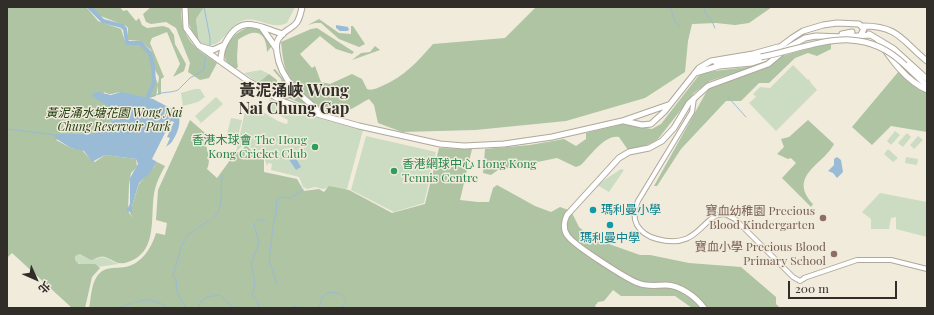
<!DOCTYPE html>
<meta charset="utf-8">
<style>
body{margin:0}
#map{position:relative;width:934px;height:315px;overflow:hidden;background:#f1ebdc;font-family:"Playfair Display","Noto Sans TC",serif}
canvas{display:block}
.frame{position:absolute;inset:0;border:8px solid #312e29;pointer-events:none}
.north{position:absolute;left:16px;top:259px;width:40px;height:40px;-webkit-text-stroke:3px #f1ebdc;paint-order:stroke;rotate:135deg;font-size:11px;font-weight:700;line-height:16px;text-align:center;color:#312e29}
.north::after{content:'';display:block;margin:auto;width:14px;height:18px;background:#312e29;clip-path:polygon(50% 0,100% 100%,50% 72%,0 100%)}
.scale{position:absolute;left:788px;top:281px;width:109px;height:18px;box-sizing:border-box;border:2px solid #312e29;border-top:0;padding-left:5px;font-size:12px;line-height:14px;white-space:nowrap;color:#312e29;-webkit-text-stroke:3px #f1ebdc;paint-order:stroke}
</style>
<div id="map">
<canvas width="934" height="315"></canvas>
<div class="frame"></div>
<div class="north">北</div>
<div class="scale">200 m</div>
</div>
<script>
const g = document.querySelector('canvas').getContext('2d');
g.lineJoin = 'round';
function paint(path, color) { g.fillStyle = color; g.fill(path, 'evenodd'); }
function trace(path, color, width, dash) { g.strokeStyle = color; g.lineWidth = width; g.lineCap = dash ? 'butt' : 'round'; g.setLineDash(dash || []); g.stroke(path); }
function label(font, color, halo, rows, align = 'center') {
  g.font = font + ' "Playfair Display","Noto Sans TC",serif'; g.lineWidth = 3; g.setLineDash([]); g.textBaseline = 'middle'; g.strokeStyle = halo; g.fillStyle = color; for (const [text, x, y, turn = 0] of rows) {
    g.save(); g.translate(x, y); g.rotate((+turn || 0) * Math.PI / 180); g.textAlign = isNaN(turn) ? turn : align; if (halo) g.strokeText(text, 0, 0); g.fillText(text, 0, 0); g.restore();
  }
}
paint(new Path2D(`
 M204,7h91l-8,16c-17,8 -29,-8 -45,-2 -18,7 -20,33 -43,21l-3,-23z
 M793,65l15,15 1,-1 2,4 6,7 -41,41 -27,-28 7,-6 -3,-3 7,-7 10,1z
 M261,70l8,4 -11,9 -14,-10z
 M195,89h5l5,8 -7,5 -15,4 -2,-13z
 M216,97l7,7 -22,19 -6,-7z
 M270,99c29,15 62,23 93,31l-16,59 -5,1 -11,-3 -8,2 -8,-2 -8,2 -4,-2 -4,-10 -28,-7 1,-6 -4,-1 -1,3 -2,-6 1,-8 -2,-3 -9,2 -10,-8 -9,9 10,-45c15,-1 26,14 41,17l1,-4 -22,-12z
 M231,118l11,2 -5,20 -11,-2z
 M895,131l5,4 -9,10 -4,-4z
 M907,133l4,4 -8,10 -5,-4z
 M366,136l70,16 -12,51 -30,9 -43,-22z
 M918,136l5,4 -9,9 -4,-4z
 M888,149l10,9 -5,4 -9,-8z
 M906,157l12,2 -1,6 -12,-2z
 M621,169l3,1 -15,22 -12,-7z
 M880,193l47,9v35l-31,-8v-12l-5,1 -2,11h-18v-10l-9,-7z
 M80,254l16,5c8,-5 14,2 23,5 -14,1 -33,8 -44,-4v-4z`), '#cbdcc3');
paint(new Path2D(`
 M7,7h79l12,14 23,8 5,15c4,1 9,-1 13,1 17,8 12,25 19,39l1,-7 -4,-7 -4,-20 -11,-9 -12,-1v-12l-2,-2 -28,-11 -7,-8h29l3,4 4,-1 9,11 3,-3 3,7 5,3 16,-2 6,2 5,7 1,9 11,20 -2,7 -11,6 7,-13 -13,-32 -15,6 -2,5 14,34 -3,2v15l-3,1v-10l-2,11c-12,4 -22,-1 -34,-3 -8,-2 -9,4 -18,-1l-3,9 13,8 5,6 -2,4 -11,4 -9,10 -30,1 -11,6 15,8 11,2 9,10 4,2 10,-7 31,4 1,8 -6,6 -2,12 -1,26 4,6v-11l7,-22 15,-17 3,-5 8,4c-4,7 -8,15 -10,23 -6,24 5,63 -27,73 -10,4 -14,-2 -23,-5 -4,-2 -10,2 -14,3l-11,-6 -5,2v4l4,4h16l5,4 -8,9 -7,31h-13l-60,-55 -5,5z
 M151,7h31c-3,20 6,36 22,47 4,3 9,6 13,9l-8,15 -9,2 -12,-8 2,-9 -14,-35 -10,-6 -15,2 -5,-2 -3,-8z
 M188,7h16l-8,12 3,23c-8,-11 -13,-21 -11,-35z
 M536,7h236l-23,16 -14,2 -19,-2 -24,1 -4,17 -3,31 -40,26 -79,23 -91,9 -73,2 -24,-9 -4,-18 -5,-6c-10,5 -23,15 -34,15 -15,-1 -43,-31 -49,-44 -3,-8 -4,-19 -5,-28l30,-13 6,-1 37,24 -2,2 -16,-5 -16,-13 -20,18 12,14 3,-2 6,16 9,2 22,-10 10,5 5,10c5,2 10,-1 15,-3 22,-9 36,-25 51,-42l72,-6z
 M319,19l20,14 12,1v-8h2l12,18 -6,3 -20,-8 -18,-16h-6l-7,2z
 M252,26c12,2 15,11 20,20l-5,6c-1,-23 -14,-23 -29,-12 0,10 -2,17 0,27l-3,2 -9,-8c-6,-17 12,-31 26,-35z
 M827,43l4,1v5l-14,7 -9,-3 -13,5 -26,25h-10l-18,18h-15l-45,48 -24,37h-3l54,-97 55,-20 19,-13z
 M375,46l5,4 -28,10 9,-7 9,-1z
 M748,67h5l-43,14 -16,12 -36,46c-9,6 -19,10 -30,11l-9,-13c-14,-3 -29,19 -38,28l-5,2 -19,-9 -59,12 -7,5 -8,-2 2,-24 45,-4 34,-6 12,7 10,-7v-6l37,-9 29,5 9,-5 38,-49 7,-3z
 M275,69l12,15v7l-4,-2 -2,-10 -8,-9z
 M899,71l19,18 9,4v39l-36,-6 -19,19 -20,-18z
 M269,74l8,6v11l-19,-8z
 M294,90l21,19 -27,-11z
 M190,120l15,13c-2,11 8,24 2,36l10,9 19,-26h4l6,-7 8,8 10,-1v20l33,7 7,12 15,-2 5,3 5,-6 20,4 43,23 33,-9 14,-56 33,1 -12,51 18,2h11l4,-14 4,-3 38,21 16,6 9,-5 11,4 8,16 13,11 48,17h10l39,8 52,4 35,30v7l4,4h-88l-17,-12h-54l-8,-6 -9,11 -6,1 -3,4 2,2h-508c2,-9 2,-22 7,-30 8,-14 21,-8 33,-12 15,-5 23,-20 27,-33l9,2 2,-12 -11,-3 2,-30z
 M808,120l26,24c-11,21 -47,32 -21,60l-2,3 -29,-29 14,-15 -5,-5 -3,1 -11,-5 7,-7 -3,-8 8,-2z`), '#aec4a2');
paint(new Path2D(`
 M336,25l12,2 1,3 -2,1h-7l-4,-3z
 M98,92l13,3 10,-3 32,7 19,10 -2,3 3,1 3,-1c7,6 2,21 -3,28 -1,3 -5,5 -7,7l4,-9 -3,-1 7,-15 -3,-1 -19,38 5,3 -7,11 -11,10 -7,23v11l-2,-5 -4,-1 4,-7v-26l8,-14 -2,-5 -31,-4 -13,7 -8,-11 -13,-3 -16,-10v-3l5,-1 37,-1 9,-10 11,-4 2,-4 -2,-3 -25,-16 1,-3z
 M294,155l7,12 -5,3 -8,-12z
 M837,157l4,3 2,12 -6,6 -4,-5 -5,-2 6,-6v-6z`), '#9abbd5');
trace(new Path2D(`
 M204,7l6,31v9
 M670,7l5,14 5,6
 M703,7c2,8 10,13 12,21
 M728,97l18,20
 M148,99c12,-9 21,-5 30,-9l12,-12 14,-8 1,-12 3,-4
 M7,129l48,6
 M214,217c12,-11 4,-28 9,-42
 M273,225l3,-11 1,-15 6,-2 7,1 13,-8
 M273,227l-4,33 8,24
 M136,302c11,-4 22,-2 31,6
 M119,308l13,-5
 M186,308l-9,-16 -1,-12 -3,-4 8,-29 7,-13c8,-2 13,-10 22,-14
 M199,308c0,-12 12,-11 21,-13l14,13
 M259,308l-1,-6 -6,-7 3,-12 -4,-19 8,-21 -5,-19 4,-4h7
 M290,308l5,-2 5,2
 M319,308l4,-12c8,-6 21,-5 23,6l-4,6`), '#9abbd5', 1);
trace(new Path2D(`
 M89,7l14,14 19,5 3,3 2,14h13l10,10 3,14 1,16 -7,15`), '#9abbd5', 4);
const minor = new Path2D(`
 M694,98l-2,14 -54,89c-4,8 -5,16 -1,24 4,7 12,12 20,14 43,12 45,-26 68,-25l10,5 58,58 7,4 5,-3
 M804,278l53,-18h34l36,9`);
const major = new Path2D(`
 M185,7l1,21 13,18 14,4 11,-5
 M302,7c-5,26 -12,16 -23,31 -3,4 -3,9 -2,15 3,27 27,46 47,62
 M863,26c36,0 39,15 64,35
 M262,28l14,20
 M842,34l10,-2
 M869,34l25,15 33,30
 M878,40c13,19 27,40 49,50
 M199,46l49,35 34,20 35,13 42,12 81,18 24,2 40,-2 48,-7 70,-16 46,-16
 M221,61c0,-8 2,-15 6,-21 15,-27 34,-12 56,-6
 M716,63l45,-6
 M905,65l22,21
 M695,73l24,-7 33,-3 12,-4 28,-21 11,-7 20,-6 14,-2 22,1 5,5 -4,7
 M276,96l12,-1 3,-10
 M624,121l18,4 9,-1 13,-12 35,-44 12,-7 42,-7 25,-7
 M704,308c-8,-11 -24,-23 -38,-23 -10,0 -18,2 -28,-2 -11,-4 -65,-38 -71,-48 -4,-6 -3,-14 0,-20l52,-57 10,-6 20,-4 13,-7 12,-13 15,-25 19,-17 60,-22 18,-15 19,-11 11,-2 28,1 26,-2`);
trace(minor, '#afa89b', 6);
trace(major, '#afa89b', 7);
trace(minor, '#fff', 4);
trace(major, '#fff', 5);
const majorBridge = new Path2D(`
 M761,57c52,-10 98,-37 144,8`);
trace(majorBridge, '#afa89b', 7, []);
trace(majorBridge, '#fff', 5);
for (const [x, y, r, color] of [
 [315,147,4,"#2e9e5b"],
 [394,171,4,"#2e9e5b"],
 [593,210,4,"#0f9aa8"],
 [823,218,4,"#8d6e63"],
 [610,225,4,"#0f9aa8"],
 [834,254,4,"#8d6e63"]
]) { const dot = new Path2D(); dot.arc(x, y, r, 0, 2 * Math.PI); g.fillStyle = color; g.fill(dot); trace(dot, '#f1ebdc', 1.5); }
label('italic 12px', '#213e0d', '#f1ebdc', [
 ["黃泥涌水塘花園 Wong Nai",114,113],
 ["Chung Reservoir Park",114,127]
]);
label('12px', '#27864d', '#f1ebdc', [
 ["香港木球會 The Hong",307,140],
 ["Kong Cricket Club",307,154],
 ["香港網球中心 Hong Kong",402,164,"left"],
 ["Tennis Centre",402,178,"left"]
], 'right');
label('12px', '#0d838f', '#f1ebdc', [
 ["瑪利曼小學",601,210],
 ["瑪利曼中學",610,238,"center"]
], 'left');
label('12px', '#785e54', '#f1ebdc', [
 ["寶血幼稚園 Precious",815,211],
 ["Blood Kindergarten",815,225],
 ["寶血小學 Precious Blood",826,247],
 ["Primary School",826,261]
], 'right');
label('bold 16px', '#312e29', '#f1ebdc', [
 ["黃泥涌峽 Wong",294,91],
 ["Nai Chung Gap",294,109]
]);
</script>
